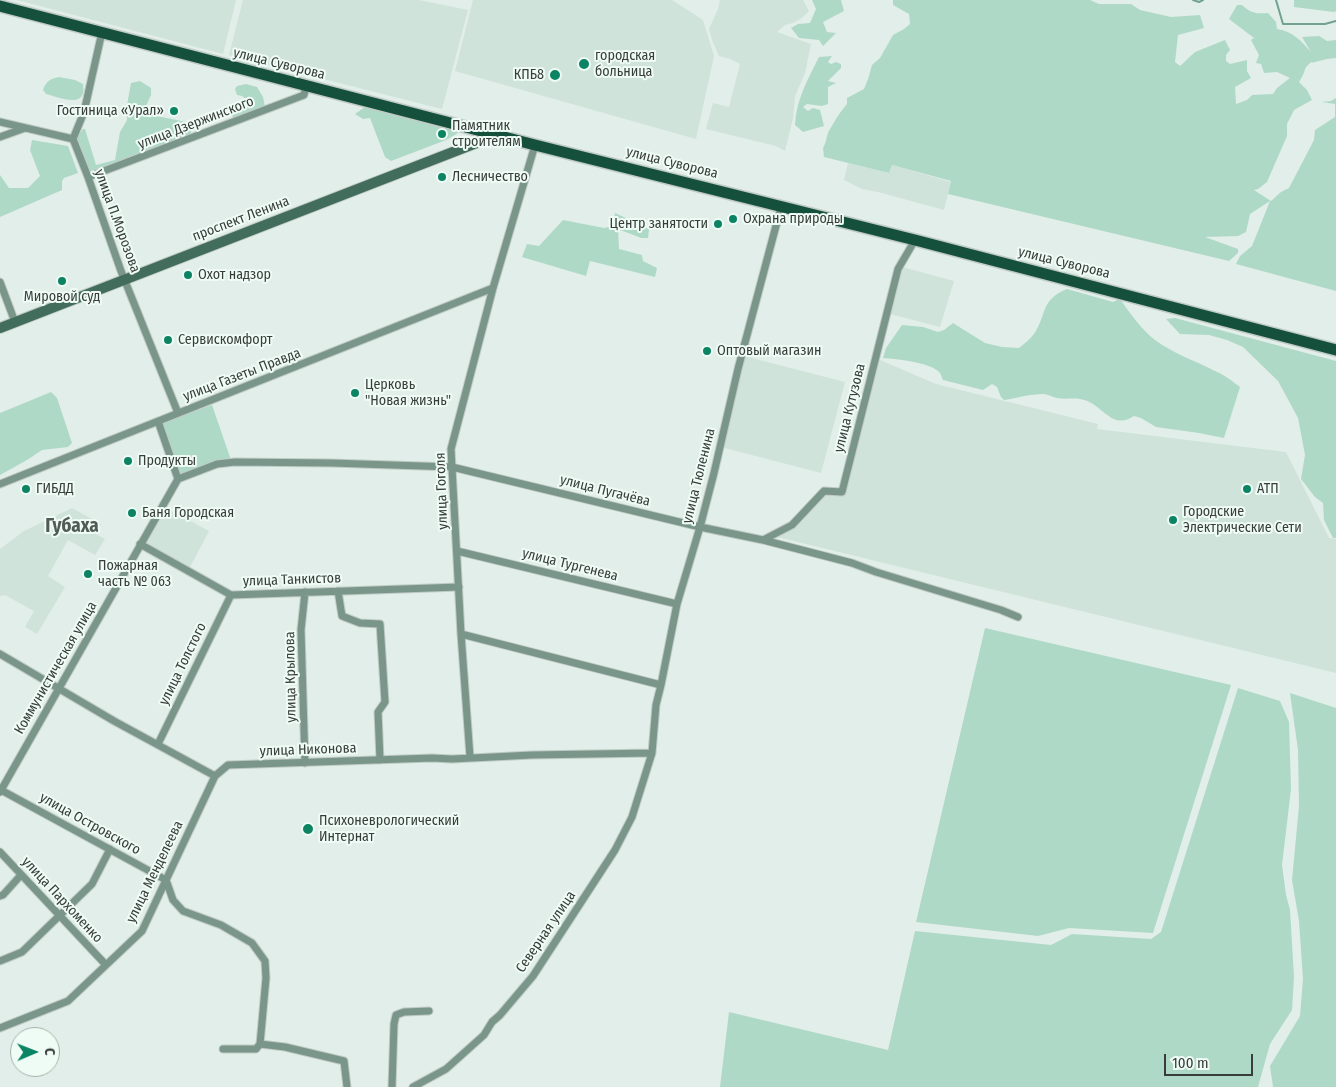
<!DOCTYPE html>
<meta charset="utf-8">
<style>
body{margin:0}
#map{position:relative;width:1336px;height:1087px;overflow:hidden;background:#e2eee9;font-family:"Fira Sans Condensed",sans-serif}
canvas{display:block}
.north{position:absolute;left:10px;top:1027px;width:50px;height:50px;box-sizing:border-box;background:#effcf6;border:1px solid #a6b0ab;border-radius:50%;rotate:89deg;font-size:14px;font-weight:700;line-height:20px;text-align:center;color:#383d3b}
.north::after{content:'';display:block;margin:auto;width:18px;height:22px;background:#0c8362;clip-path:polygon(50% 0,100% 100%,50% 72%,0 100%)}
.scale{position:absolute;left:1164px;top:1054px;width:89px;height:22px;box-sizing:border-box;border:2px solid #383d3b;border-top:0;padding-left:6px;font-size:15px;line-height:18px;white-space:nowrap;color:#383d3b;-webkit-text-stroke:4px #effcf6;paint-order:stroke}
</style>
<div id="map">
<canvas width="1336" height="1087"></canvas>
<div class="north">С</div>
<div class="scale">100 m</div>
</div>
<script>
const g = document.querySelector('canvas').getContext('2d');
g.lineJoin = 'round';
function paint(path, color) { g.fillStyle = color; g.fill(path, 'evenodd'); }
function trace(path, color, width, dash) { g.strokeStyle = color; g.lineWidth = width; g.lineCap = dash ? 'butt' : 'round'; g.setLineDash(dash || []); g.stroke(path); }
function label(font, color, halo, rows, align = 'center') {
  g.font = font + ' "Fira Sans Condensed",sans-serif'; g.lineWidth = 4; g.setLineDash([]); g.textBaseline = 'middle'; g.strokeStyle = halo; g.fillStyle = color; for (const [text, x, y, turn = 0] of rows) {
    g.save(); g.translate(x, y); g.rotate((+turn || 0) * Math.PI / 180); g.textAlign = isNaN(turn) ? turn : align; if (halo) g.strokeText(text, 0, 0); g.fillText(text, 0, 0); g.restore();
  }
}
paint(new Path2D(`
 M17,0h219l-13,54z
 M243,0h176l49,10 -26,99 -213,-54z
 M473,0h199l31,20 11,36 -18,83 -241,-68z
 M720,0h83l6,11 -7,7 -9,5 -8,2 -8,7 34,12 -6,29 -10,23 -2,22 -8,33 -9,-5 -70,-17 7,-26 16,4 11,-43 -10,-5 -11,-3 -7,-16 -3,-11 9,-20z
 M848,163l41,10 3,-8 59,17 -7,28 -66,-18 -16,-3 -18,-9z
 M902,267l52,14 -14,46 -50,-13z
 M744,356l101,26 -24,91 -100,-26z
 M880,360l56,24 162,40 -1,5 189,23 43,86 7,1v134l-563,-137 21,-10 29,-32 22,1 32,-132z
 M72,508l29,16 -5,10 9,5 -10,16 -27,-15 -20,36 17,11 -28,47 -12,-7 9,-16 -29,-16 -5,1v-47l24,-18z
 M166,508l43,23 -19,36 -44,-24z`), '#cfe3da');
paint(new Path2D(`
 M812,0h29l3,11 -21,11 4,10 9,1 -13,13 -4,-6 -20,-2 -8,-10 7,-4 12,-1 6,-14z
 M893,0h197l9,4h32l9,6 31,7 29,-2 4,13 -26,7 -3,27 5,4 15,-14 30,-12 5,10 -4,5v6l4,3 17,-4v11l4,7 -16,9 1,17 11,-4 5,-5 21,-1 4,-6 13,-10 -13,-6 -13,1 -3,-9 -5,-1 3,-8 -8,-15 3,-2 -25,-19 8,-14h5c9,8 13,9 26,8l8,9 1,7c17,3 23,11 34,23l-9,-15 17,-1 8,5 9,-1v18l-9,1 -16,4 1,-2 -6,6 -3,8 -4,7 8,8 5,10 -18,10 -7,14v12l-20,46 -9,7 -4,1 17,11 10,-9 8,-4 25,-48 1,-10 20,-13v-13l-13,-2 9,-1 5,-3v193l-100,-27 4,-8 12,-10 18,-45 -20,13 -4,18 -8,4 -33,1 33,12v4l-9,8 -281,-67 3,-13 -59,-16 -3,8 -65,-16 -1,-9c4,-6 3,-13 7,-19 6,-10 10,-17 17,-25v-6l17,-9 4,-10 4,-14 8,-7 13,-23 11,-6 6,-5 -1,-10 -16,-9z
 M1294,0h42v11l-2,1 -40,-5z
 M832,56l-4,6 3,2 5,-2 5,2v4l-13,13 8,2 -8,4v17l-6,2 -15,-2 -4,3 5,4 5,-3 7,2 4,16 -21,6 -8,-7c1,-25 13,-46 24,-68z
 M59,77l16,3 8,4c0,3 1,6 0,9 -3,14 -28,3 -37,1l-3,-4c3,-9 7,-11 16,-13z
 M140,81l11,7v7l-5,11 6,9 39,8v13l-100,38 -15,-35 7,-10h2l11,36 19,-5 5,-28 7,-12v-15l4,-22z
 M246,84l11,3 6,10 2,10 -31,11 -4,-4 1,-4 12,-5 4,-5 -5,-4 -5,-1 -2,-6 2,-3z
 M365,107l90,22 3,4 -12,7 -55,21 -6,-4 -15,-39 -7,1 -8,-5z
 M32,140l36,6 10,27 -14,5 -2,3v9l-62,27v-42l9,13h19l12,-12 -10,-26z
 M615,213l34,16 -1,9h-7l-23,-9 1,20 23,6 1,6 14,7 -2,9 -65,-16 -4,15 -64,-19 5,-13 12,2 24,-26 41,8 9,-2z
 M1067,289l46,13 7,-3c10,14 21,30 35,41 19,14 41,21 62,32 8,3 16,10 23,15l-16,51 -25,-5 -43,-6 -15,-9 -7,-2c-22,15 -31,-11 -50,-16 -9,-3 -18,0 -27,-2 -5,-1 -9,-4 -14,-4 -13,0 -26,4 -39,6l-3,-3 -4,-10 -5,-3 -9,6 -40,-10c-1,-2 -2,-5 -3,-7 -9,-11 -44,-14 -57,-15l3,-10 16,-23 21,2 15,5 6,-2 9,-7 32,20 17,4 17,1c5,-4 11,-9 15,-14 13,-19 6,-34 33,-45z
 M1175,318l161,43v177h-3l-9,-18 -1,-17 -8,-6 -14,-18 4,-24 -7,-37 -20,-37 -35,-34 -16,-7 -18,-5 -29,-1 -14,-15z
 M51,392l6,6 15,45 -4,4 -26,3 -15,10 -27,15v-62z
 M212,405l19,55 -13,1 -38,13 -18,-52z
 M985,628l246,57 -78,248 -84,-5 -31,8 -122,-14z
 M1238,688l42,13 9,21 2,67 -9,76 4,30 4,15 4,67 -2,33 -22,34 -12,43h-538l9,-75 159,38 27,-119 136,14 21,-11 79,5 10,-7z
 M1290,693l46,15v379h-63l-3,-21 30,-50 3,-37 -4,-58 -7,-41 7,-74 -1,-56z`), '#afd9c7');
trace(new Path2D(`
 M1193,0l6,2 4,-2
 M1276,0l7,24h42l11,-3`), '#70a28e', 2);
const street = new Path2D(`
 M102,32l-18,80 -11,27 15,38 33,94 57,142
 M0,122l73,17
 M0,137l25,-9
 M88,177l216,-82 2,-9
 M0,282l15,40
 M178,479l39,-15 18,-2 96,1 121,4 248,60 63,13 89,23 24,9 125,38 17,7
 M0,484l493,-196
 M763,540l29,-15 32,-34 18,1 56,-223 17,-29
 M140,544l91,51 228,-8
 M457,551l220,53
 M338,591l4,25 18,7 20,1 5,78 -7,10 2,48
 M305,592l-4,38 4,133
 M461,634l200,51
 M0,654l114,67 101,55 13,-11 204,-7 20,1 80,-4 120,-2
 M158,744l73,-149
 M470,757l-9,-123 -10,-185 42,-161 42,-143
 M1,790l165,90 7,20 10,11 38,14 31,18 13,18 1,17 -6,66 25,3 59,14 3,26
 M0,792l178,-313 -20,-58
 M0,852l106,113
 M0,896l3,-1 18,-20
 M0,961l22,-9 70,-68 18,-35
 M0,1028l68,-27 74,-70 73,-155
 M223,1049h33l4,-5
 M392,1087l2,-63 2,-9 8,-3 25,-1
 M413,1087l33,-18 38,-34 8,-13 8,-7 33,-39 82,-126 17,-33 20,-64 4,-48 5,-20 16,-81 23,-77 14,-54 24,-104 43,-162`);
const secondary = new Path2D(`
 M0,328l484,-188 5,-7`);
const primary = new Path2D(`
 M0,6l535,139 380,95 421,110`);
trace(street, '#c0cbc6', 9);
trace(secondary, '#c0cbc6', 12);
trace(primary, '#c0cbc6', 14);
trace(street, '#7a968a', 7);
trace(secondary, '#426d5c', 10);
trace(primary, '#15503d', 11);
for (const [x, y, r, color] of [
 [584,64,6,"#0c8362"],
 [555,75,6,"#0c8362"],
 [174,111,5,"#0c8362"],
 [442,134,5,"#0c8362"],
 [442,177,5,"#0c8362"],
 [733,219,5,"#0c8362"],
 [718,224,5,"#0c8362"],
 [188,275,5,"#0c8362"],
 [62,281,5,"#0c8362"],
 [168,340,5,"#0c8362"],
 [707,351,5,"#0c8362"],
 [355,393,5,"#0c8362"],
 [128,461,5,"#0c8362"],
 [26,489,5,"#0c8362"],
 [1247,489,5,"#0c8362"],
 [132,513,5,"#0c8362"],
 [1173,520,5,"#0c8362"],
 [88,574,5,"#0c8362"],
 [308,829,6,"#0c8362"]
]) { const dot = new Path2D(); dot.arc(x, y, r, 0, 2 * Math.PI); g.fillStyle = color; g.fill(dot); trace(dot, '#effcf6', 2); }
label('14px', '#383d3b', '#effcf6', [
 ["городская",595,56],
 ["больница",595,72],
 ["КПБ8",544,75,"right"],
 ["Гостиница «Урал»",164,111,"right"],
 ["Памятник",452,126],
 ["строителям",452,142],
 ["Лесничество",452,177],
 ["Охрана природы",743,219],
 ["Центр занятости",708,224,"right"],
 ["Охот надзор",198,275],
 ["Мировой суд",62,297,"center"],
 ["Сервискомфорт",178,340],
 ["Оптовый магазин",717,351],
 ["Церковь",365,385],
 ["\"Новая жизнь\"",365,401],
 ["Продукты",138,461],
 ["ГИБДД",36,489],
 ["АТП",1257,489],
 ["Городские",1183,512],
 ["Электрические Сети",1183,528],
 ["Баня Городская",142,513],
 ["Пожарная",98,566],
 ["часть № 063",98,582],
 ["Психоневрологический",319,821],
 ["Интернат",319,837]
], 'left');
label('14px', '#383d3b', '#effcf6', [
 ["улица Суворова",279,64,14],
 ["улица Дзержинского",196,123,-21],
 ["улица Суворова",672,163,14],
 ["проспект Ленина",241,219,-21],
 ["улица П.Морозова",117,221,70],
 ["улица Суворова",1064,263,14],
 ["улица Газеты Правда",242,375,-21],
 ["улица Кутузова",850,408,-76],
 ["улица Тюленина",699,476,-76],
 ["улица Гоголя",442,491,-92],
 ["улица Пугачёва",605,491,14],
 ["улица Тургенева",570,565,14],
 ["улица Танкистов",292,580,-2],
 ["улица Толстого",183,664,-64],
 ["Коммунистическая улица",56,668,-60],
 ["улица Крылова",291,677,-91],
 ["улица Никонова",308,750,-2],
 ["улица Островского",90,824,29],
 ["улица Менделеева",155,872,-64],
 ["улица Пархоменко",62,900,47],
 ["Северная улица",546,932,-56]
]);
label('bold 19px', '#505b56', '#effcf6', [
 ["Губаха",72,527]
]);
</script>
